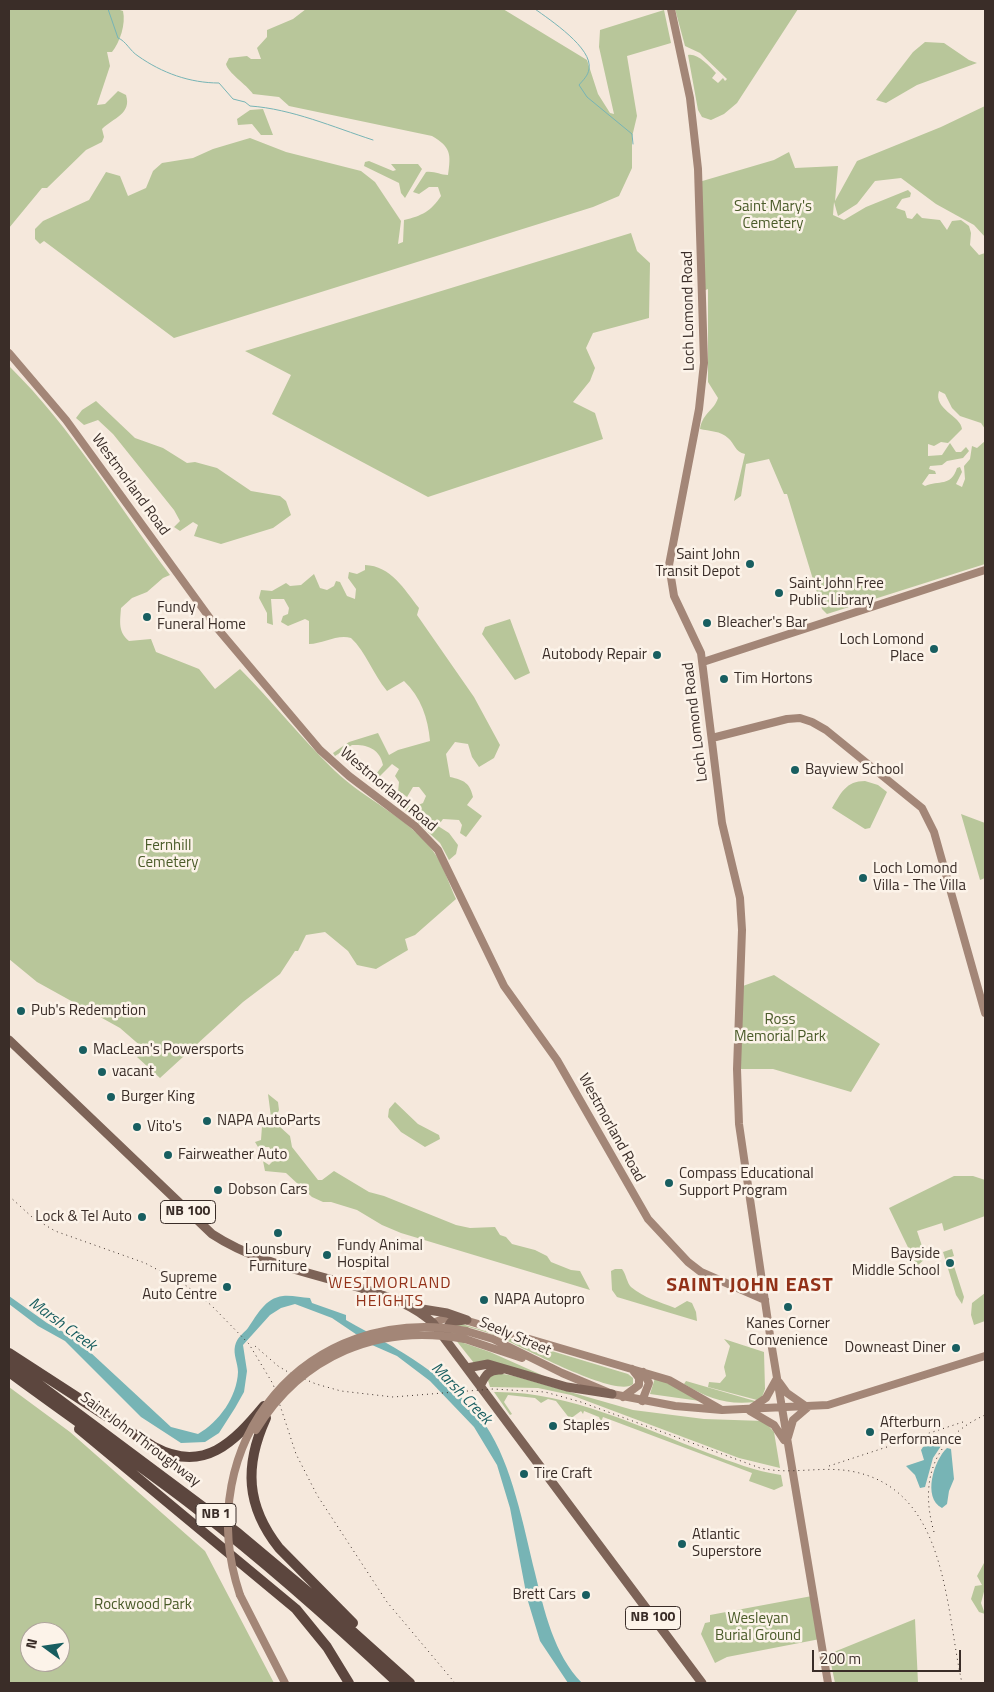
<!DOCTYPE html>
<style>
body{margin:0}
#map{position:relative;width:994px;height:1692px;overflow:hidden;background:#f5e8dc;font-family:"Titillium Web",sans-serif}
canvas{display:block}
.frame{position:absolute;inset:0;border:10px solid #3a2d28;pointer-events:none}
.north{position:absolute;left:20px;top:1622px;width:50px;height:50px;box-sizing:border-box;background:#fcf3e9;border:1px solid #aea49c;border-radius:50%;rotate:284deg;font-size:14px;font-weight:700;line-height:20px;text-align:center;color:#3a2d28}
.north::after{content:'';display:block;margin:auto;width:18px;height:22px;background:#185e60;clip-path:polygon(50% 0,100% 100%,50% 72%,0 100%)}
.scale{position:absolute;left:812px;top:1650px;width:149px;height:22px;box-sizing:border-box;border:2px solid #3a2d28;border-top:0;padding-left:6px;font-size:15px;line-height:18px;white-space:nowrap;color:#3a2d28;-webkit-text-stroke:4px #fcf3e9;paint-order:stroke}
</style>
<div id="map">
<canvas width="994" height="1692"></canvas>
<div class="frame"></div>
<div class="north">N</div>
<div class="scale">200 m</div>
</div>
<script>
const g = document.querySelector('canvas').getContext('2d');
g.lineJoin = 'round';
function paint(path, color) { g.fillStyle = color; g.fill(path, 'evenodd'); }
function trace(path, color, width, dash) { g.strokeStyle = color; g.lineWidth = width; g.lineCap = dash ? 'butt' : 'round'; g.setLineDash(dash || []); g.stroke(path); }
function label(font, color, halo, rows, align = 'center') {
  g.font = font + ' "Titillium Web",sans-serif'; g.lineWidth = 5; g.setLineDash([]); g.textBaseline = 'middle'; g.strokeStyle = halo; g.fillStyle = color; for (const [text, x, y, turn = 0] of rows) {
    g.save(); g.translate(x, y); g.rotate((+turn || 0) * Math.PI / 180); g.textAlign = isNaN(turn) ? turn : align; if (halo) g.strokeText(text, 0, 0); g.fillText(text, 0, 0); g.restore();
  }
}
paint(new Path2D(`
 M9,9h108l6,2c3,13 -3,31 -11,41h-5l3,14 -13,39 8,-1 13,-13 8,4c6,19 -13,23 -24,34l2,8 -2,5 -16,8 -39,38h-5l-33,40z
 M306,9h197l84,51 11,34 12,19 4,1 -15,-67 1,-17 64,-20 7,33 -44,13 10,60 -5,21v31l-13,28 -26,11 -419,131 -130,-97 -4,3 -5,-5v-10l8,-8 46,-21 17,-28 14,4 8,20 18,-8 7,-17 9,-8 31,-5 20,-9 37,-11 36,14 75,19 14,11 26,39 -3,23 5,-2 1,-22c18,-4 27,-9 37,-24l-3,-9h-9l-10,7 -6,-2 13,-20c9,-1 14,3 22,3 3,-21 3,-28 -16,-39l-143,-30 -10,-9 -26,-3c-7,-10 -25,-21 -27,-30l3,-6 18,-2 4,3h10l-4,-11 10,-11v-7l26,-11z
 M675,9h123l-61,94 -13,11 -13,6 -9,-3 -4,-7 -10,-55c10,-2 21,11 28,18l-4,5 6,5 5,-5 2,3 2,-2 -27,-26 -15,-7z
 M925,42l19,1 25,17 8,3 -60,22 -31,18 -10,-3 37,-48z
 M985,106v131l-11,-12 -38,-21 -35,-26 -26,3 -18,23 -19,12 -4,-14 -1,13 11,5 22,-13 42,-17 3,3 -1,4 -8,2 -6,9 9,3 2,7 5,1 5,-6 5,5 18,2 7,10 5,-9 9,-1 8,6 2,7 -1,12 9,10 6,-2v176l-4,-6 -21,-7 -8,-8 -7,-14 -6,-3c-6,18 22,25 23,38l-14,14 -7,-1 -7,4 -6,-2v12l14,-1 8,-12 6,9h5l5,-5 3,4 -6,7 -16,3 -5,4 -12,1 -1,3 6,2 1,3h-7l-7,10 3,2c14,-6 26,1 32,-18l3,-1 2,5 -6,12 6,3 3,-8 -1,-13 6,-7 2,-13 5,2 8,-7v123l-158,50 -5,-5 -35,-115h-3l-15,-35 -23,5 -5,32 -7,5 11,-47c-10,-2 -10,-10 -17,-16 -7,-7 -19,-7 -28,-9 3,-17 14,-18 18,-31l-10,-16v-93l-5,2 -4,-109 75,-22 15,-8 6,16 43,-2 -3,35 22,-40 84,-34z
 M263,109l10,26h-12l-9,-11 -14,1 -1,-6 13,-9z
 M369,161l24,10 3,-1 -5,-6h27l4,5 -17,29 -4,-5 -2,-10 -35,-17 1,-4z
 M631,233l6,18 13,12 -1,55 -56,15 -7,15 9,20 -5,13 -17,21 22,11 8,26 -175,58 -156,-83 19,-39 -46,-24z
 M10,367c62,61 108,139 160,208l-7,3 -16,14 -15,6 -11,10c-1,14 -3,24 8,33l22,-2 5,13 43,17 16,20 25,-20c32,32 61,69 95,102 30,29 73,46 98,80 10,13 16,33 23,48l-41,36 -10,4 3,11 -32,19 -19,-4 -9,-14 -23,-19 -19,3 -8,16h-3l-15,23 -37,28 -83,76 -23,-21 6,-9 -23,-20 -83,-46 -28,-23z
 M96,401l39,37 28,10 24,15 8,-1 22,6 34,23 29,5 6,5 5,14 -18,13 -52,16 -27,-8 4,-11 -5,-3 -13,9 -6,-4 6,-6 -6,-11 -61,-76 -15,-14 -14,5 -8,-7 6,-8z
 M365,565c26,1 39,24 54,43l-2,7 57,82 26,48 -6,13 -15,9 -7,-10 -4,-13 -13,-2 -9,12 4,23c14,3 20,6 23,20l-6,8 15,11 -16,21 -6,-4 2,-8 -3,-5 -16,-1 -5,7 11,7 9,12 -2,9 -7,6 -9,-17 -27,-25 3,-12 7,-3 3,-7 -7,-9h-6l-6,10 -5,-4 -3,2v3l12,9 -1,7 -22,-18 10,-4 1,-10 -4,-6 4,-7 -7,-5 -18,18 -1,-4 10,-13c-3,-16 -16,-21 -31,-20l-17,11 -2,-3 16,-11 29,-9 11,22 9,-5 32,-9c-2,-23 -9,-44 -26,-60l-17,10c-14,-17 -21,-39 -36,-53 -14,-4 -28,6 -42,6v-23l-4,-2 -17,7 -7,-4 2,-6 5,-2 1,-6 -5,-9h-13l2,26 -6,-2v-10l-8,-15 2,-8 11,1 14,-8 4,3 11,-1 13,-11 6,14 7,2 7,-4 2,-5 4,1 7,14 8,3 1,-10 -8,-11 1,-6 8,2 8,-4z
 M510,619l20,54 -15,7 -33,-46 3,-7z
 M865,781l13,4 9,7 -17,36 -5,1 -33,-21c9,-15 14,-27 33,-27z
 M961,814l24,9v55l-5,2z
 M774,975l106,69 -29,48 -78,-23h-36l3,-82z
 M268,1094l10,8 1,8 -3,7 3,9 11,10 2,11 26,33h4l12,-9 35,21 15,4 72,29 14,3 25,-1 5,8 6,2 6,7 23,6 12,6 4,6 20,8 9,1 10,19 -189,-57 -19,-8 -25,-15 -26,-8h-8l-11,-5 -26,-24 -21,-2 -2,-10 6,4 7,-7 -7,-11h-11l-3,-5 6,-2 1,-14 -3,-7 4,-3 8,1z
 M395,1102l23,22 21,11 1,4 -15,8 -24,-15 -13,-15 1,-8z
 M954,1176h19l12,4v36l-41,15 -2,-8 -25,8 9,27 -9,8 -28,-58z
 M952,1249l2,7 -3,1 13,40 -2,7 -6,-9 -13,-43z
 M615,1269h7c4,5 5,14 9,18 13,11 29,15 44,21l12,-7 5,2 4,9 1,9 -80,-24 -5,-7 -1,-19z
 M985,1293v28l-11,4 -3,-10 1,-12z
 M462,1324l166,50 5,4v6c-15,15 -111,-37 -132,-46 -11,-5 -22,-8 -33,-11l-4,16 26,9 54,24 -70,-13 -23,-29 1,-9z
 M724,1339l40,13 1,37 -3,8 -5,3 -49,-13 1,-5 11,1 6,-7 -2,-9 6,-21z
 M498,1373l16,3 119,34 71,9 60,2 10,11 6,36 -41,-10 -168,-63 -33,-7 -48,-1 -3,-10z
 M655,1378l10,3 35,20 -50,-7z
 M686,1381l69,20 1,1c-31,3 -46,-3 -72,-18z
 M9,1387l61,45 135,119 69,132h-265zM30,1632h30v30h-30z
 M494,1392c75,-1 145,35 214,61 24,9 47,18 73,22l2,11 -9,4 -25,-9 3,-8 -149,-56 -2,5 -2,-5 -15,-6 -1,3 -2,-3 -11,8 -14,-18 -8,-2 -7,4 -6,-5 -27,-3 -4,7 8,12 -2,1z
 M984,1563l1,25 -4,15 4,11 -6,-2 -8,-13 4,-13 7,-1 -5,-9z
 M812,1596l8,43 -93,18 -12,6 -14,-29 4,-11 5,-1v-7z
 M915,1619l3,64h-83l-6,-29z`), '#b8c69a');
paint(new Path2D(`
 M9,1296l38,27 29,16 95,88 27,7c21,-12 39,-37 40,-62 0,-9 -5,-17 -3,-26 2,-9 8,-12 13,-18 9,-13 17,-30 35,-32 9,-1 18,2 27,2l2,5 34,12v5c51,29 106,57 140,106 26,38 38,102 49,147 9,37 19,82 47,110h-14l-28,-42 -13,-43 -17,-90 -13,-43 -23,-38 -44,-46 -33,-25 -25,-11 -40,-27 -37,-14 -14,4 -11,7 -27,30 4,26 -3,21 -9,16 -16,25 -14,9 -24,1 -40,-26 -76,-76 -27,-15 -29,-22z
 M943,1439l2,1 -12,18 -8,29 -5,1 -5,-13 -9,-9 18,-6 -3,-10 2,-3z
 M947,1448l4,1 3,30 -5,12 -2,13 -5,4c-20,-10 -8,-48 5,-60z`), '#77b4b5');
trace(new Path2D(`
 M108,9l10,29c8,3 12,13 20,18 24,17 52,27 81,27l14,16 12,3 5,4c42,3 83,21 123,34
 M535,9c15,11 58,39 54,60 -1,7 -6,11 -10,16l8,12 45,37 1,10`), '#77b4b5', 1);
trace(new Path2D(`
 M671,9l19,89 8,71 6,194 -5,46 -30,156 5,31 27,57 21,170 18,75 2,32 -5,139 2,55 32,218 57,341
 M9,353l57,67 151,208 103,122 29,26 66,50 23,24 66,136 53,74 91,159 40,43 13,10 64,28
 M703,662l282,-92
 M712,738l75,-19 13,-1 12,4 14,8 96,78 12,24 51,181
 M737,1288l25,-5
 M433,1323l18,-7 218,64 51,29
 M466,1331l27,8 69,34 50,21 63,12 47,4 106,-5 157,-49
 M465,1339l57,19
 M779,1382l8,11 20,14
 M623,1397l16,-12v-7l-7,-9
 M642,1401l7,-18 -6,-11
 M750,1409l16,-11 10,-18
 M750,1411l24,14 10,15
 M788,1437l5,-17 14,-12
 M240,1595l45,88`), '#a38677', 8);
trace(new Path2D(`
 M9,1040l203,194c44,29 99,39 149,54 27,9 50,15 72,35l269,360
 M416,1308l31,5 20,7
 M447,1337v-9l4,-6 13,-2
 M467,1368l21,-4 79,23 45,7
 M480,1386c5,-10 8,-17 21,-16`), '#7d6357', 9);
trace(new Path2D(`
 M9,1353l145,94c50,27 80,-5 110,-41
 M9,1362l229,171 74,62 98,88
 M9,1372c62,46 127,90 189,138 70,54 136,113 200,173
 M266,1418c-22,48 -20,88 13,130l74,75
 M79,1429l217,180 31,38 22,36`), '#5c463e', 10);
trace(new Path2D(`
 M9,1196l23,21 23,14 90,32 39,21 27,21 38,39 24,40 23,70 21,41 70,107 68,81
 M255,1346l23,20 10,6 28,12 25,7 52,6 100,-8 52,3 36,10 179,66c30,7 60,-2 90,3 98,17 95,137 112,212
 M829,1466l137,-45
 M934,1532c-15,-52 0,-94 51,-117`), '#3a2d28', 1, [1, 4]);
trace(new Path2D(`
 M256,1430c46,-75 123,-107 209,-91
 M240,1595c-51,-152 67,-293 226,-264`), '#a38677', 8);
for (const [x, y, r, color] of [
 [750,564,5,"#185e60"],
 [779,593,5,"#185e60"],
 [147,617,5,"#185e60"],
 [707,623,5,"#185e60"],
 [934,649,5,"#185e60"],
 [657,655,5,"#185e60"],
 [724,679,5,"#185e60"],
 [795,770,5,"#185e60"],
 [863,878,5,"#185e60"],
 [21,1011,5,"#185e60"],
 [83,1050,5,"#185e60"],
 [102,1072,5,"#185e60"],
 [111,1097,5,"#185e60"],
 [207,1121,5,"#185e60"],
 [137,1127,5,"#185e60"],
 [168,1155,5,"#185e60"],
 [669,1183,5,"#185e60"],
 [218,1190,5,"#185e60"],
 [142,1217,5,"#185e60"],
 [278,1233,5,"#185e60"],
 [327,1255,5,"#185e60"],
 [950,1263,5,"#185e60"],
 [227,1287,5,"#185e60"],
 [484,1300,5,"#185e60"],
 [788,1307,5,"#185e60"],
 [956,1348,5,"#185e60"],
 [553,1426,5,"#185e60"],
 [870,1432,5,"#185e60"],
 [524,1474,5,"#185e60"],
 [682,1544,5,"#185e60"],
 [586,1595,5,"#185e60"]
]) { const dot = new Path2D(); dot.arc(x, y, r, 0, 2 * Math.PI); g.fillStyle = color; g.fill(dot); trace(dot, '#fcf3e9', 2); }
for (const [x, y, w] of [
 [188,1212,55],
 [216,1515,40],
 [653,1618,55]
]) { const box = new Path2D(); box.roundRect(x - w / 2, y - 11.5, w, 23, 4); g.fillStyle = '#fcf3e9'; g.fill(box); trace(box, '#3a2d28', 1); }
label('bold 14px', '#3a2d28', null, [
 ["NB 100",188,1212],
 ["NB 1",216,1515],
 ["NB 100",653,1618]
]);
label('15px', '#4a5b29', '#fcf3e9', [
 ["Saint Mary's",773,207],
 ["Cemetery",773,224],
 ["Fernhill",168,846],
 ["Cemetery",168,863],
 ["Ross",780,1020],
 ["Memorial Park",780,1037],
 ["Rockwood Park",143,1605],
 ["Wesleyan",758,1619],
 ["Burial Ground",758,1636]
]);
label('15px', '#3a2d28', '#fcf3e9', [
 ["Loch Lomond Road",689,311,-91],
 ["Westmorland Road",130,485,54],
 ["Loch Lomond Road",696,722,-97],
 ["Westmorland Road",388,790,40],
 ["Westmorland Road",611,1128,61],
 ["Seely Street",515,1337,23],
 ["Saint John Throughway",140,1440,37]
]);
label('15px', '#3a2d28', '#fcf3e9', [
 ["Saint John",740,555,"right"],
 ["Transit Depot",740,572,"right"],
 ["Saint John Free",789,584],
 ["Public Library",789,601],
 ["Fundy",157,608],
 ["Funeral Home",157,625],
 ["Bleacher's Bar",717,623],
 ["Loch Lomond",924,640,"right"],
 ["Place",924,657,"right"],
 ["Autobody Repair",647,655,"right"],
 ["Tim Hortons",734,679],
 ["Bayview School",805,770],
 ["Loch Lomond",873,869],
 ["Villa - The Villa",873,886],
 ["Pub's Redemption",31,1011],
 ["MacLean's Powersports",93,1050],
 ["vacant",112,1072],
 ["Burger King",121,1097],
 ["NAPA AutoParts",217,1121],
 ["Vito's",147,1127],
 ["Fairweather Auto",178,1155],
 ["Compass Educational",679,1174],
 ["Support Program",679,1191],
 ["Dobson Cars",228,1190],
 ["Lock & Tel Auto",132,1217,"right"],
 ["Fundy Animal",337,1246],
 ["Hospital",337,1263],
 ["Lounsbury",278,1250,"center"],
 ["Furniture",278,1267,"center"],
 ["Bayside",940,1254,"right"],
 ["Middle School",940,1271,"right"],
 ["Supreme",217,1278,"right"],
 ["Auto Centre",217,1295,"right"],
 ["NAPA Autopro",494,1300],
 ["Kanes Corner",788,1324,"center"],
 ["Convenience",788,1341,"center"],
 ["Downeast Diner",946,1348,"right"],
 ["Afterburn",880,1423],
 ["Performance",880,1440],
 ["Staples",563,1426],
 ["Tire Craft",534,1474],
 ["Atlantic",692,1535],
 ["Superstore",692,1552],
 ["Brett Cars",576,1595,"right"]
], 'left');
g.letterSpacing = '1px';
label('16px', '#923118', '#fcf3e9', [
 ["WESTMORLAND",390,1284],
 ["HEIGHTS",390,1302]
]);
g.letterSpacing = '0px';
label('italic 16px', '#185e60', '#fcf3e9', [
 ["Marsh Creek",62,1325,36],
 ["Marsh Creek",461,1394,46]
]);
g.letterSpacing = '1px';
label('bold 20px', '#923118', '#fcf3e9', [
 ["SAINT JOHN EAST",750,1286]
]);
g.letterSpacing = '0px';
</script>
